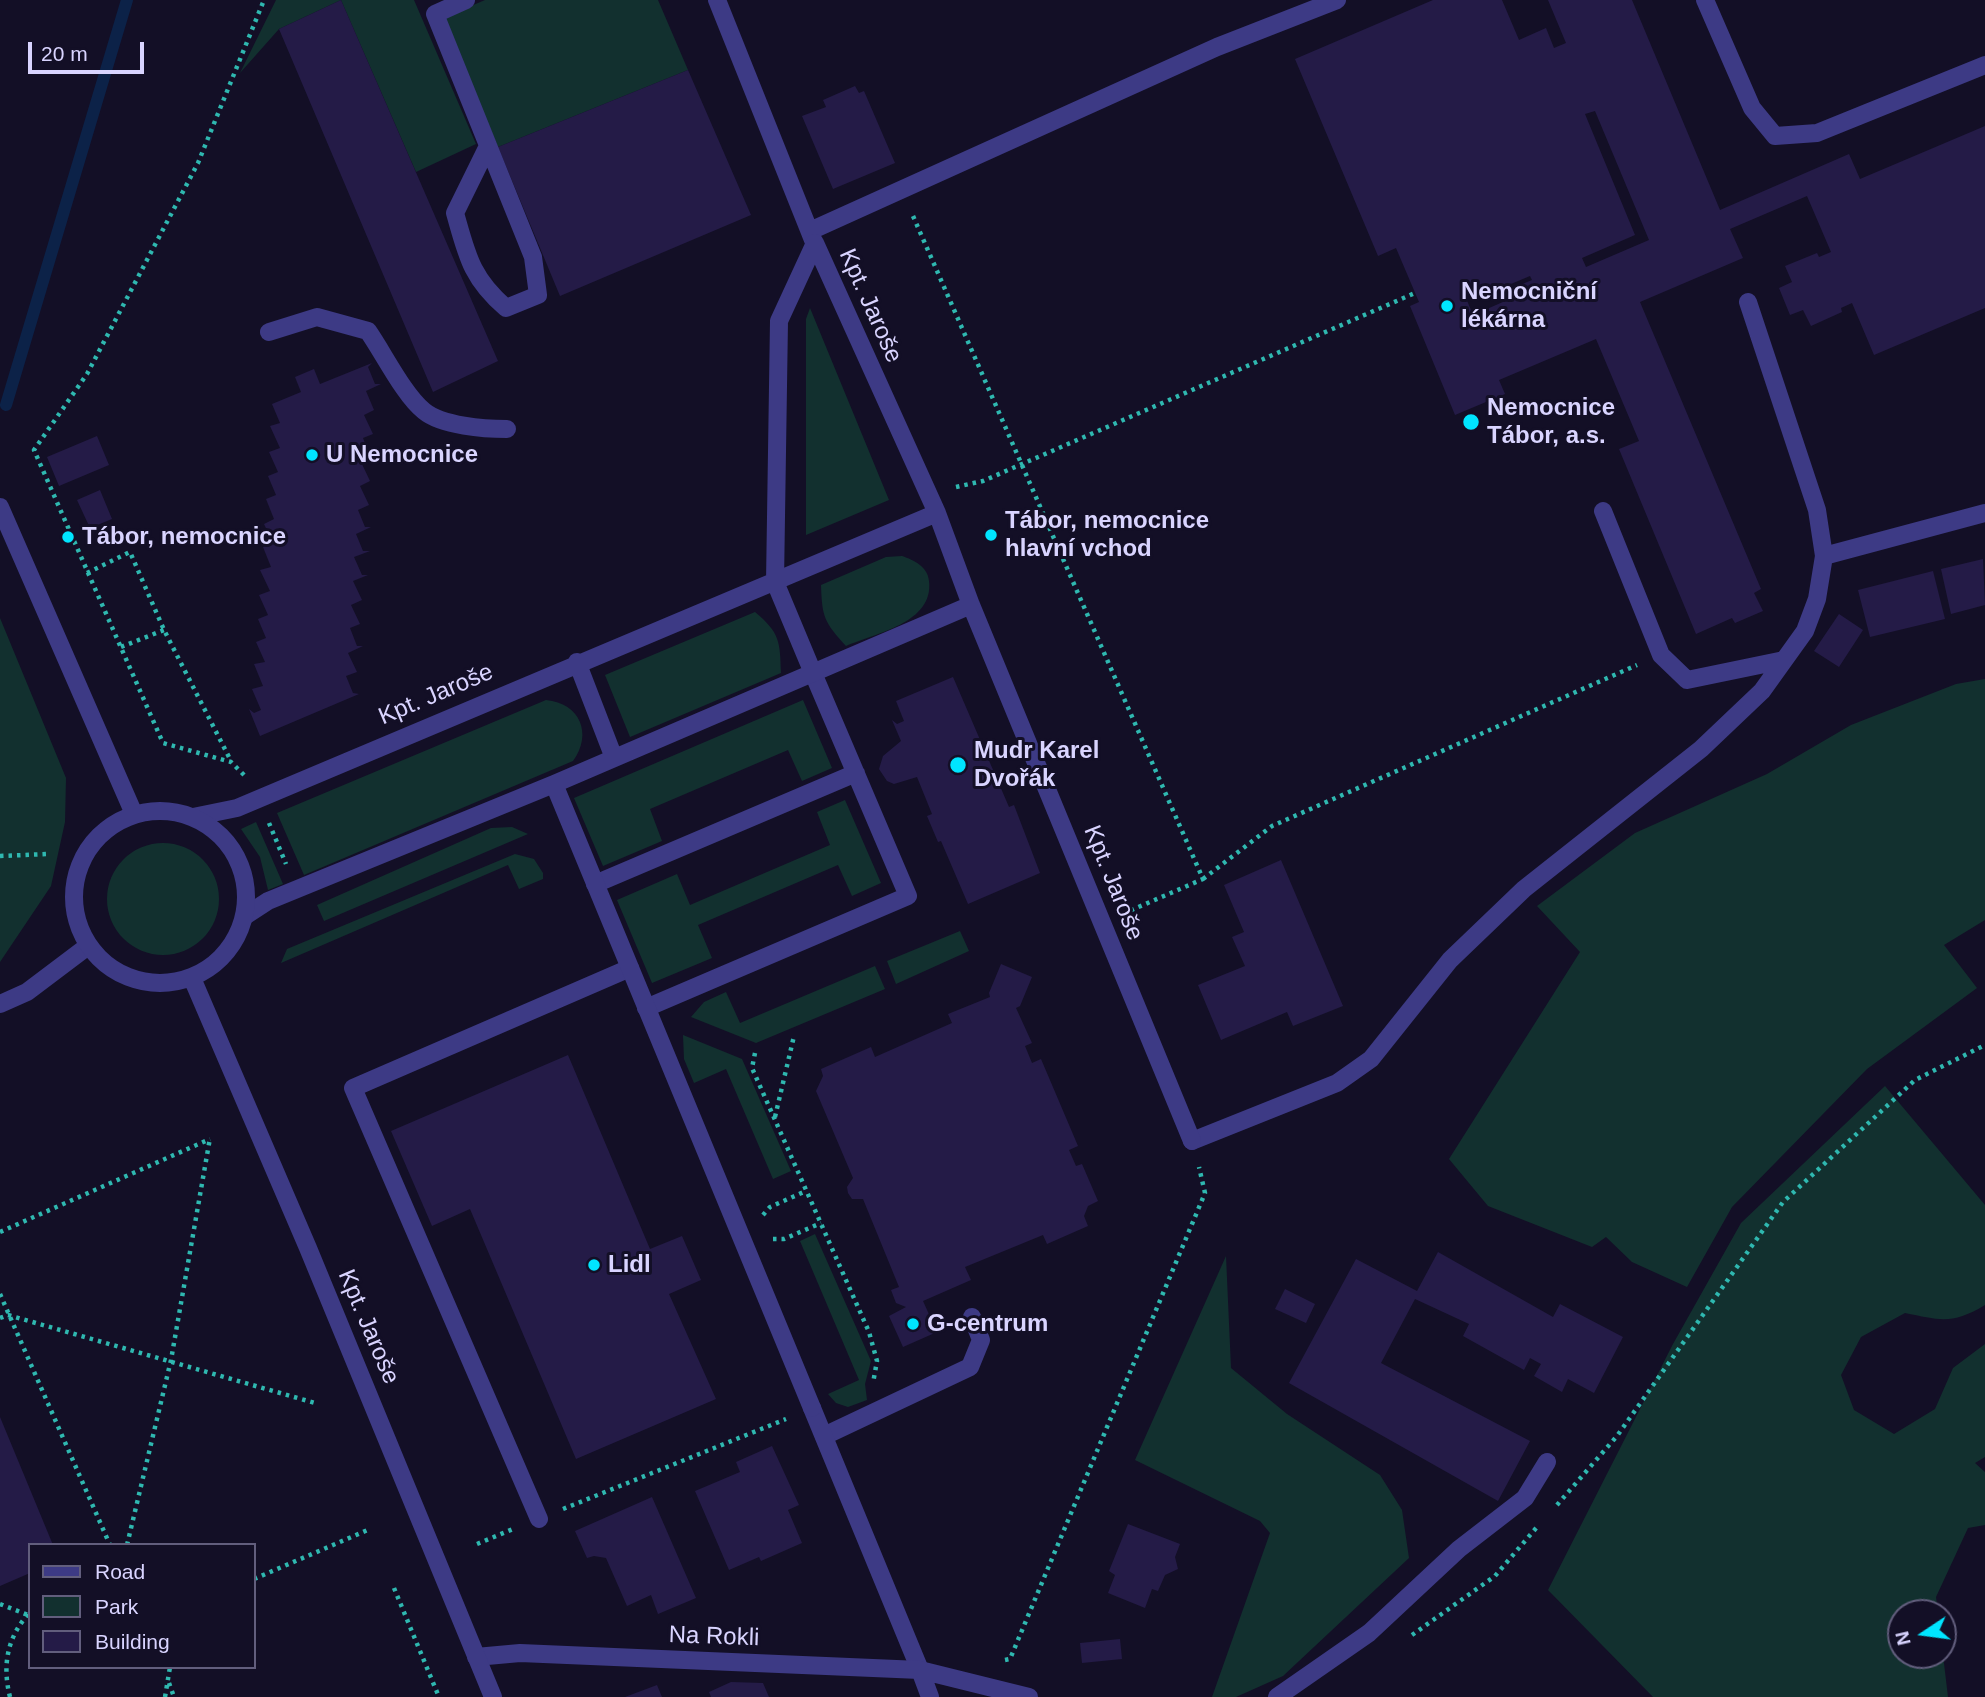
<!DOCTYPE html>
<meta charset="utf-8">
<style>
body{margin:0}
#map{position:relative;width:1985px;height:1697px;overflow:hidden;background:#130f26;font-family:Helvetica,sans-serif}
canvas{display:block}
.legend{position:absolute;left:28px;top:1543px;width:228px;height:126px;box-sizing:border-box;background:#130f26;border:2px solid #625e7d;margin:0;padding:9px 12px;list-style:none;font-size:21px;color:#d9d4ff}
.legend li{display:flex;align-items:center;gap:14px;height:35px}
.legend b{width:35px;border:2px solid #625e7d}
.north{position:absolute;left:1887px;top:1599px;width:70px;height:70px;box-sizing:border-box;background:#130f26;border:2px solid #625e7d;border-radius:50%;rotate:257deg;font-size:19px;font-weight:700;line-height:28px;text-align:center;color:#d9d4ff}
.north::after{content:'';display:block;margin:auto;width:24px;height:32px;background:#00e5ff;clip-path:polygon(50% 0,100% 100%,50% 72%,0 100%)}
.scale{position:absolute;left:28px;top:42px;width:116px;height:32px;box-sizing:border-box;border:4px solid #d9d4ff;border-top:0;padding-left:9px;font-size:21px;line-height:24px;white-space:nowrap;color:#d9d4ff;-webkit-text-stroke:5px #130f26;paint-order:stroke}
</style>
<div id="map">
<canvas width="1985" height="1697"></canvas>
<ul class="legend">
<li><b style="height:9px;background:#3d3a85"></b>Road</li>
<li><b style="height:19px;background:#12302f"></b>Park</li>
<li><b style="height:19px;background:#241b47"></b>Building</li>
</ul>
<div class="north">N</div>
<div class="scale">20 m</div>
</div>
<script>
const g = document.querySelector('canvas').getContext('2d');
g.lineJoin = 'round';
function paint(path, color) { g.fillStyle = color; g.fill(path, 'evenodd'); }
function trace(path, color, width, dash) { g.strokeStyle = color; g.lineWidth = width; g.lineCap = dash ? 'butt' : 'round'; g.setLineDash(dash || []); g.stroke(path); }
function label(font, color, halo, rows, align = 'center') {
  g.font = font + ' Helvetica,sans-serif'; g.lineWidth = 6; g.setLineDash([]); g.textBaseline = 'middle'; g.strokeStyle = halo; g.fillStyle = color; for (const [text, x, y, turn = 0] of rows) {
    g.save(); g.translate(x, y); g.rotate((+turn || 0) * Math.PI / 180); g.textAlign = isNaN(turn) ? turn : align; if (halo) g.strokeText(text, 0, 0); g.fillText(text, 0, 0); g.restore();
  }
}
paint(new Path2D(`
 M276,0h138l62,144 -60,28 -75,-172 -62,29 -39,44z
 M485,0h173l30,70 -190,77 -55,-129z
 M810,308l79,192 -83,35v-216z
 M902,556c12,4 26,11 27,25 5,42 -53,52 -83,65 -22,-24 -24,-29 -25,-61l65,-28z
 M755,612c25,21 25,29 26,61l-151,64 -25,-62z
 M0,618l66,160 -1,44 -14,64 -51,76z
 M1985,679v241l-41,25 33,43 -110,81 -135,138 -45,80 -55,-25 -26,-25 -14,10 -104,-41 -39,-47 131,-207 -43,-46 98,-73 132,-59 84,-49 105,-41z
 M546,700c34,3 47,34 27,61l-269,114 -27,-62z
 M803,700l29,68 -30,13 -14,-31 -138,59 12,32 -59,25 -29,-68z
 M845,800l36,83 -29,13 -14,-31 -140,60 14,33 -60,25 -35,-83 60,-26 13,31 140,-60 -13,-33z
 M256,822l27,62 -15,6 -8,-33 -19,-28z
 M512,827l16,7 -204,87 -7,-16 174,-77z
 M107 899a56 56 0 1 1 112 0a56 56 0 1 1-112 0Z
 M515,854l19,5 9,14v6l-24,10 -11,-24 -227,98 6,-14z
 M960,931l9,20 -73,33 -9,-23z
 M875,966l10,23 -129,54 -65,-26 13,-15 22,-10 14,31z
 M683,1035l59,24 49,112 -18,8 -47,-110 -32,14 -10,-24z
 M1885,1086l100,119v100c-33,20 -45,15 -80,8l-44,24 -20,38 13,35 40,24 41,-25 18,-41 32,-24v113l-10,6 10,9v53l-17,3 -32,69 2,16h-37v42h42l5,42h-295l-105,-107 125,-246 68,-121z
 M815,1234l56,127 -6,23 2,16 -19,7 -12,-4 -8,-9 31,-14 -59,-139z
 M1226,1256l5,112 56,46 93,61 22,35 7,48 -126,118 -47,21h-24l58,-164 -10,-12 -125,-61z`), '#12302f');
trace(new Path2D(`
 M6,405l121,-405`), '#0c2248', 12);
paint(new Path2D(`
 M341,0l157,361 -65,31 -154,-363z
 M1433,0h69l17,40 27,-12 8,20 12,-5 -18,-43h84l88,210 129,-56 11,25 125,-53v182l-111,47 -22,-52 -11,5 1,4 -31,14 -8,-16 -13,5 -11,-27 13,-6 -7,-16 32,-13 2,4 12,-5 -24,-56 -77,33 13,29 -103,44 121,287 -7,4 9,18 -28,12 -3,-5 -36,16 -77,-185 20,-8 -43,-102 -97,41 6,14 -50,21 -45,-109 9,-4 -23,-54 -18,8 -83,-197zM1595,111l54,129 -63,27 -4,-9 53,-23 -50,-121zM1530,276l2,4 -17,7 4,8 -46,20 -12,-29 7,-3 7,16z
 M688,70l63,145 -191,81 -62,-149z
 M855,86l4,7 5,-2 31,72 -62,26 -31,-73 24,-9 -3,-7z
 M372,363l-4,4 7,17h6l-15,7 8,19 -10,5 9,19 -10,4 7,18h5l-14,6 9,19 -10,5 9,19 -11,5 7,17h6l-15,7 7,17h7l-16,6 8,18h6l-15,6 9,19 -11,5 9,19 -10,4 7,18h6l-15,7 9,19 -11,4 7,17 6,1 -99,42 -11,-27 5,4 7,-3 -9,-21 11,-3 -9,-22 11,-2 -9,-20 10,-4 -8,-19 10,-4 -9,-20 11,-4 -10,-21 11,-3 -8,-20 10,-4 -9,-19 10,-5 -8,-20 10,-4 -8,-19 10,-4 -9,-20 11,-4 -10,-22 10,-3 -8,-19 29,-12 -6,-15 19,-8 6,15z
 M97,436l12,29 -50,21 -12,-29z
 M100,490l12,29 -22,9 -13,-28z
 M1983,559l2,46 -34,9 -10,-45z
 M1933,571l12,48 -75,18 -12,-47z
 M1839,614l24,16 -24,37 -25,-16z
 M953,677l56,130 5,-2 26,68 -72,31 -27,-63 -3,1 -11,-26 5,-2 -15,-37 -23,7 -7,-3 -8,-12 4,-13 18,-15 -9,-21 5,4 7,-3 -8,-20z
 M1281,860l62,146 -50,20 -6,-14 -66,28 -23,-55 47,-19 -13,-29 12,-5 -20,-47z
 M1001,964l31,13 -12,29 -4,2 16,35 -7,3 7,17 9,-4 37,87 -9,4 7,16 6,-2 16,37 -10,5 -4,10 4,10 -41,18 -4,-9 -78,32 6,13 -48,21 14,31 -34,15 -14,-31 17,-9 -10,-4 -5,-13 8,-3 -36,-88h-11l-4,-6 -1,-6 6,-9 -37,-87 7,-15 -2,-7 50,-22 4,10 77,-34 -4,-9 42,-17 -1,-4z
 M568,1055l82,194 32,-13 19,44 -32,14 47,105 -140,60 -106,-250 -38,17 -41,-95z
 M1438,1252l115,65 7,-13 63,33 -29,56 -26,-14 -6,13 -28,-16 7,-12 -11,-6 -6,12 -61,-34 6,-12 -54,-25 -34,64 149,78 -32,60 -209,-118 67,-124 61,32z
 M1285,1289l30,15 -9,19 -31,-14z
 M0,1417l53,128h-23v28l-30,13z
 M772,1446l27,59 -11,5 14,33 -41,18 -2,-4 -30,13 -34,-79 45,-19 -4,-10z
 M652,1497l44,101 -38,16 -7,-19 -24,11 -21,-48 -12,-2 -7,2 -12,-27z
 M1128,1524l52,20 -5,13 3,12 -13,6 -7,16 -6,-2 -7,19 -37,-15 7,-18 -6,-4z
 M1120,1639l2,20 -40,4 -2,-20z
 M731,1682l32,1 6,14h-58l-2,-5z
 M657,1685l5,12h-37z`), '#241b47');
trace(new Path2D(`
 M913,216l290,663 -76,33
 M956,487l27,-6 432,-188
 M87,573l43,-21 34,78 67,131
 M121,647l43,-17
 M244,775l-13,-13 -68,-19 -129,-293 53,-76 111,-211 66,-163
 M269,823l17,41
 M0,856l48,-2
 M1203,879l69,-53 365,-161
 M755,1053l-3,15 117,264 8,29 -4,22
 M775,1117l19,-81
 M763,1215l7,-8 36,-16
 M0,1232l210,-93
 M773,1239h11l37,-16
 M0,1294l110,251
 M0,1318l8,-3 307,88
 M1557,1505l60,-69 166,-234 132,-122 70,-35
 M563,1509l223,-90
 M477,1544l36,-15
 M127,1545l44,-185 39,-222
 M254,1579l116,-50
 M394,1588l45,109
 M0,1604l28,11
 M1412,1635l83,-59 42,-49
 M1005,1660l5,-1 195,-466 -6,-26
 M169,1683l5,14
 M10,1697c-8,-32 -3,-60 20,-85
 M165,1697l5,-30`), '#2fb8b0', 4.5, [3.5, 5]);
trace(new Path2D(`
 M466,0l-31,14 98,243 5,38 -32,13c-35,-30 -39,-53 -51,-95l33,-67
 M717,0l96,240
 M1705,0l47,108 23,28 42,-3 168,-68
 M810,231l407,-184 120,-47
 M269,332l48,-15 51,14c16,23 36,64 56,80 18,15 61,18 83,18
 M1603,511l58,144 26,25 97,-20
 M1824,556l161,-43
 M595,884l261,-111
 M646,1008l262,-112 -95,-223
 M1192,1141l145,-58 34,-24 79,-99 74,-71 177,-140 61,-58 43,-60 12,-32 7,-43 -7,-46 -69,-208
 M824,1436l146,-69 11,-27 -9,-23
 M539,1519l-186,-431 277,-120
 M1277,1697l92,-64 90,-84 66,-51 22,-36`), '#3d3a85', 18);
trace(new Path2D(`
 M812,1408l108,262`), '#3d3a85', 18);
trace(new Path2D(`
 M815,243l122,270 34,92 221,536
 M577,662l37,96
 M813,673l-38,-91 4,-261 36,-78
 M554,784l258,624
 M193,817l44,-9 700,-295
 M245,916l23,-15 286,-117 417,-179
 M0,1004l27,-12 61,-46
 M476,1657l44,-4 400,17 109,27
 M920,1670l10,27`), '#3d3a85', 18);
trace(new Path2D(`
 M0,507l134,307
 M74 897a86 86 0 1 1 172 0a86 86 0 1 1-172 0Z
 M192,978l116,270 185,449`), '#3d3a85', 18);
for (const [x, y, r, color] of [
 [1447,306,7,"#00e5ff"],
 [1471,422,9,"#00e5ff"],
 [312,455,7,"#00e5ff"],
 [991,535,7,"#00e5ff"],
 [68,537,7,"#00e5ff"],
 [958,765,9,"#00e5ff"],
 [594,1265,7,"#00e5ff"],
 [913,1324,7,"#00e5ff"]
]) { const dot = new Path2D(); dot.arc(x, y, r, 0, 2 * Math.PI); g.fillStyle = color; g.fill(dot); trace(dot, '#130f26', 2.5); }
label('bold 24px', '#d9d4ff', '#130f26', [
 ["Nemocniční",1461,292],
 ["lékárna",1461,320],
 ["Nemocnice",1487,408],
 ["Tábor, a.s.",1487,436],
 ["U Nemocnice",326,455],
 ["Tábor, nemocnice",1005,521],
 ["hlavní vchod",1005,549],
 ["Tábor, nemocnice",82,537],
 ["Mudr Karel",974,751],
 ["Dvořák",974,779],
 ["Lidl",608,1265],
 ["G-centrum",927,1324]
], 'left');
label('24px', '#d9d4ff', '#130f26', [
 ["Kpt. Jaroše",870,306,66],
 ["Kpt. Jaroše",436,695,-23],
 ["Kpt. Jaroše",1113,883,68],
 ["Kpt. Jaroše",368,1327,67],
 ["Na Rokli",714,1637,2]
]);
</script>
